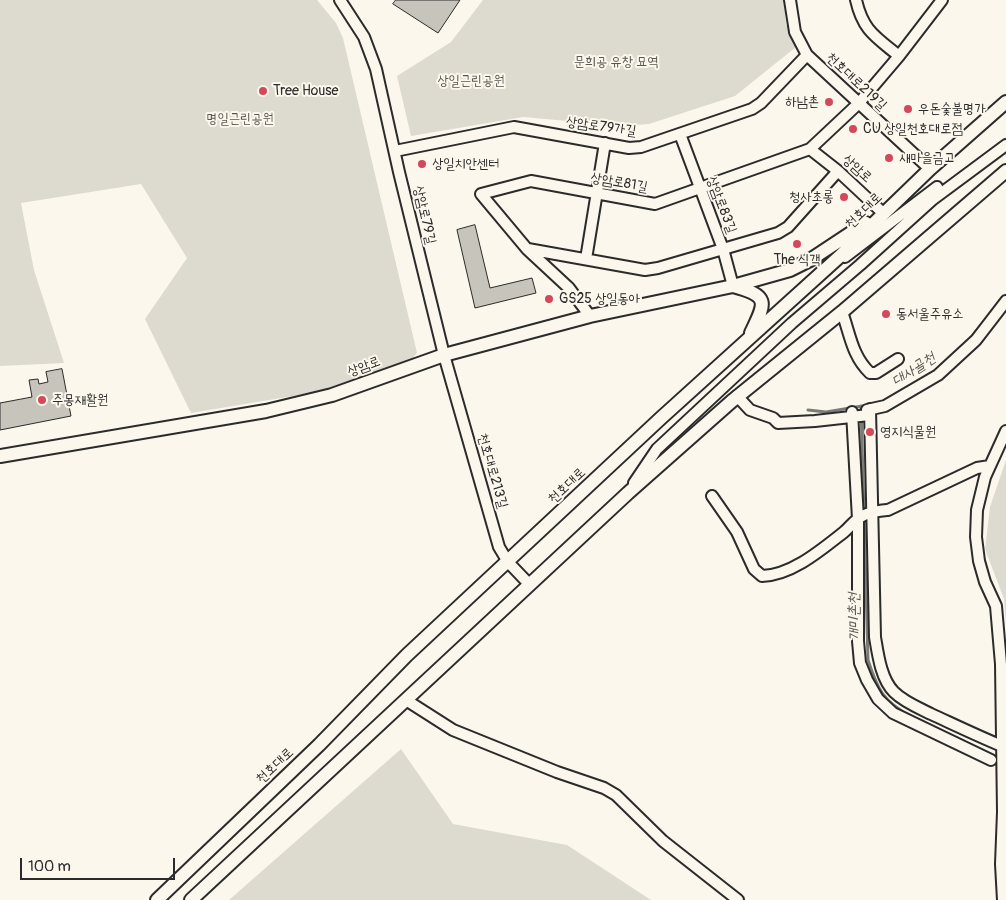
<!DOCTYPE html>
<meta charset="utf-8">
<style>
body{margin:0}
#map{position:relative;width:1006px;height:900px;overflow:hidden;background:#fbf7ec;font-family:Pangolin,sans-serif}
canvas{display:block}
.scale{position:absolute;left:20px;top:858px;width:155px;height:22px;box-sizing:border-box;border:2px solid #2b2b2b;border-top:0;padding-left:6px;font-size:15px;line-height:18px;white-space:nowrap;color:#2b2b2b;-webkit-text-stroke:4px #fbf7ec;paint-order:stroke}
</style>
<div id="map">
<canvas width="1006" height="900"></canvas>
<div class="scale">100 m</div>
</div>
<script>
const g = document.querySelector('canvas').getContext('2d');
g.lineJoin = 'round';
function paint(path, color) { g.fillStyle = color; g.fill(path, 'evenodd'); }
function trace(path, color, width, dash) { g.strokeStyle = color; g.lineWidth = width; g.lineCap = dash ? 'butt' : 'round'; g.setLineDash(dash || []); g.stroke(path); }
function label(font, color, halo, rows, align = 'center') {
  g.font = font + ' Pangolin,"Poor Story",sans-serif'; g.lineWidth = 4; g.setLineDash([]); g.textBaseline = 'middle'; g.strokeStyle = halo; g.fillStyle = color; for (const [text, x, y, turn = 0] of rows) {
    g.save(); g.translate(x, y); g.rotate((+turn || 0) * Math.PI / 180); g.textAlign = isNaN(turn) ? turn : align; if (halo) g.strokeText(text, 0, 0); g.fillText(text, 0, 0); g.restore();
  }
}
paint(new Path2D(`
 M0,0h317l19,23 7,15 74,315 -5,6 -95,33 -126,21 -46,-94 42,-61 -46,-74 -120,19 13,67 30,93 -64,3z
 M483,0h301l2,24 10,23 -61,49 -86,28 -26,2 -100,-9 -112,19 -14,-60 54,-34z
 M1006,460v165l-2,-26 -19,-50 5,-42z
 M401,749l52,75 114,21 84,55h-422z`), '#dddad0');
trace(new Path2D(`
 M969,340l17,-21
 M861,406l7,254c9,28 15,42 43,56
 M808,410l18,2 36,-6`), '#7b7a75', 3);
const building = new Path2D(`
 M396,0h64l-22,33 -45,-29z
 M475,225l15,63 42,-10 4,15 -61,15 -18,-78z
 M62,369l9,47 -71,14v-27l32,-6 -3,-17 9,-1 1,5 9,-2 -2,-10z`);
paint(building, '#c7c4bc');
trace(building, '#2b2b2b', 1);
const minor = new Path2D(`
 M340,0l24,37 12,32 23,103 45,183 55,192 9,15 22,23
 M790,0l5,32 12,23 123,114
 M856,0c7,31 20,37 43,56
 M680,134l43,115 10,37
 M810,149l28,22 45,42
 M395,151l119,-24 115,21 12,-1 111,-38 9,-6 46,-48
 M528,249l117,21 13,-2 120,-35 10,-6 50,-56
 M845,257l92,-70
 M586,259l19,-116
 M842,312c8,22 10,44 28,61h6l22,-14
 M590,316l-21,-28 -42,-39 -46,-55 50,-13 124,23 155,-55 49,-46 40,-47 43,-56
 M737,396l13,14 23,8 5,5 37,-2 54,-6
 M870,409l5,228c3,18 6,42 19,55 10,10 25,16 37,22 24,11 47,22 71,32
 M867,410l18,-4 53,-31 38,-35 30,-39
 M852,412l6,107v122l2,22 7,17 11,19 15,14 98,47
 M634,483l23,-34 135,-126 68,-58 72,-65 74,-55
 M712,496l25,36 17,37 8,7c30,-1 59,-26 82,-44 5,-4 9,-10 14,-13 8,-7 20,-8 30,-9l89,-42 13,-2
 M406,700l47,30 104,42 47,16 12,7 47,46 75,59
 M1003,900l-2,-36 2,-52 -2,-148 -5,-58 -11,-24 -6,-21 -3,-24 1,-27 8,-33 21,-46`);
const major = new Path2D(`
 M733,286c37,10 33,16 18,47
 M0,456l266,-45 66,-16 112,-40 146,-39 143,-30 57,-16 20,-10 56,-37
 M157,900l162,-155 88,-90 254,-237 178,-161 91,-88 76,-67
 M191,900l437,-407 104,-92 110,-89 164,-141`);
trace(minor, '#2b2b2b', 14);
trace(major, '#2b2b2b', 16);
trace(minor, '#fbf7ec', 10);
trace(major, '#fbf7ec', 12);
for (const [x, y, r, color] of [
 [263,91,5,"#d1495b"],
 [829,102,5,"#d1495b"],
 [908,109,5,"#d1495b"],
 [853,129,5,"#d1495b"],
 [889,158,5,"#d1495b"],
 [422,164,5,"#d1495b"],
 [844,197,5,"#d1495b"],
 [797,244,5,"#d1495b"],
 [549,299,5,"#d1495b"],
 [886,314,5,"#d1495b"],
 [42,400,5,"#d1495b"],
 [870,432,5,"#d1495b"]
]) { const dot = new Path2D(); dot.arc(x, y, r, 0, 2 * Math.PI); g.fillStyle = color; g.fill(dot); trace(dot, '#fbf7ec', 2); }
label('14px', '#585754', '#fbf7ec', [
 ["문희공 유창 묘역",616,62],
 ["상일근린공원",471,81],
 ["명일근린공원",240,119]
]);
label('14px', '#2b2b2b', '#fbf7ec', [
 ["천호대로219길",856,82,43],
 ["상암로79가길",601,127,8],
 ["상암로",857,169,42],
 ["상암로81길",619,183,10],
 ["상암로83길",721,205,69],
 ["천호대로",864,211,-44],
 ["상암로79길",424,215,77],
 ["상암로",364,367,-20],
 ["천호대로213길",492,471,74],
 ["천호대로",567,486,-43],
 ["천호대로",275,766,-43]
]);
label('14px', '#2b2b2b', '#fbf7ec', [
 ["Tree House",273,91],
 ["하남촌",819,102,"right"],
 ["우돈숯불명가",918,109],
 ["CU 상일천호대로점",863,129],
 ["새마을금고",899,158],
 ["상일치안센터",432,164],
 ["청사초롱",834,197,"right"],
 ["The 식객",797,260,"center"],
 ["GS25 상일동아",559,299],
 ["동서울주유소",896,314],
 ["주몽재활원",52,400],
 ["영지식물원",880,432]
], 'left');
label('italic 15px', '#5a5956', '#fbf7ec', [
 ["대사골천",914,370,-33],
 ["개미촌천",855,617,-91]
]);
</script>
